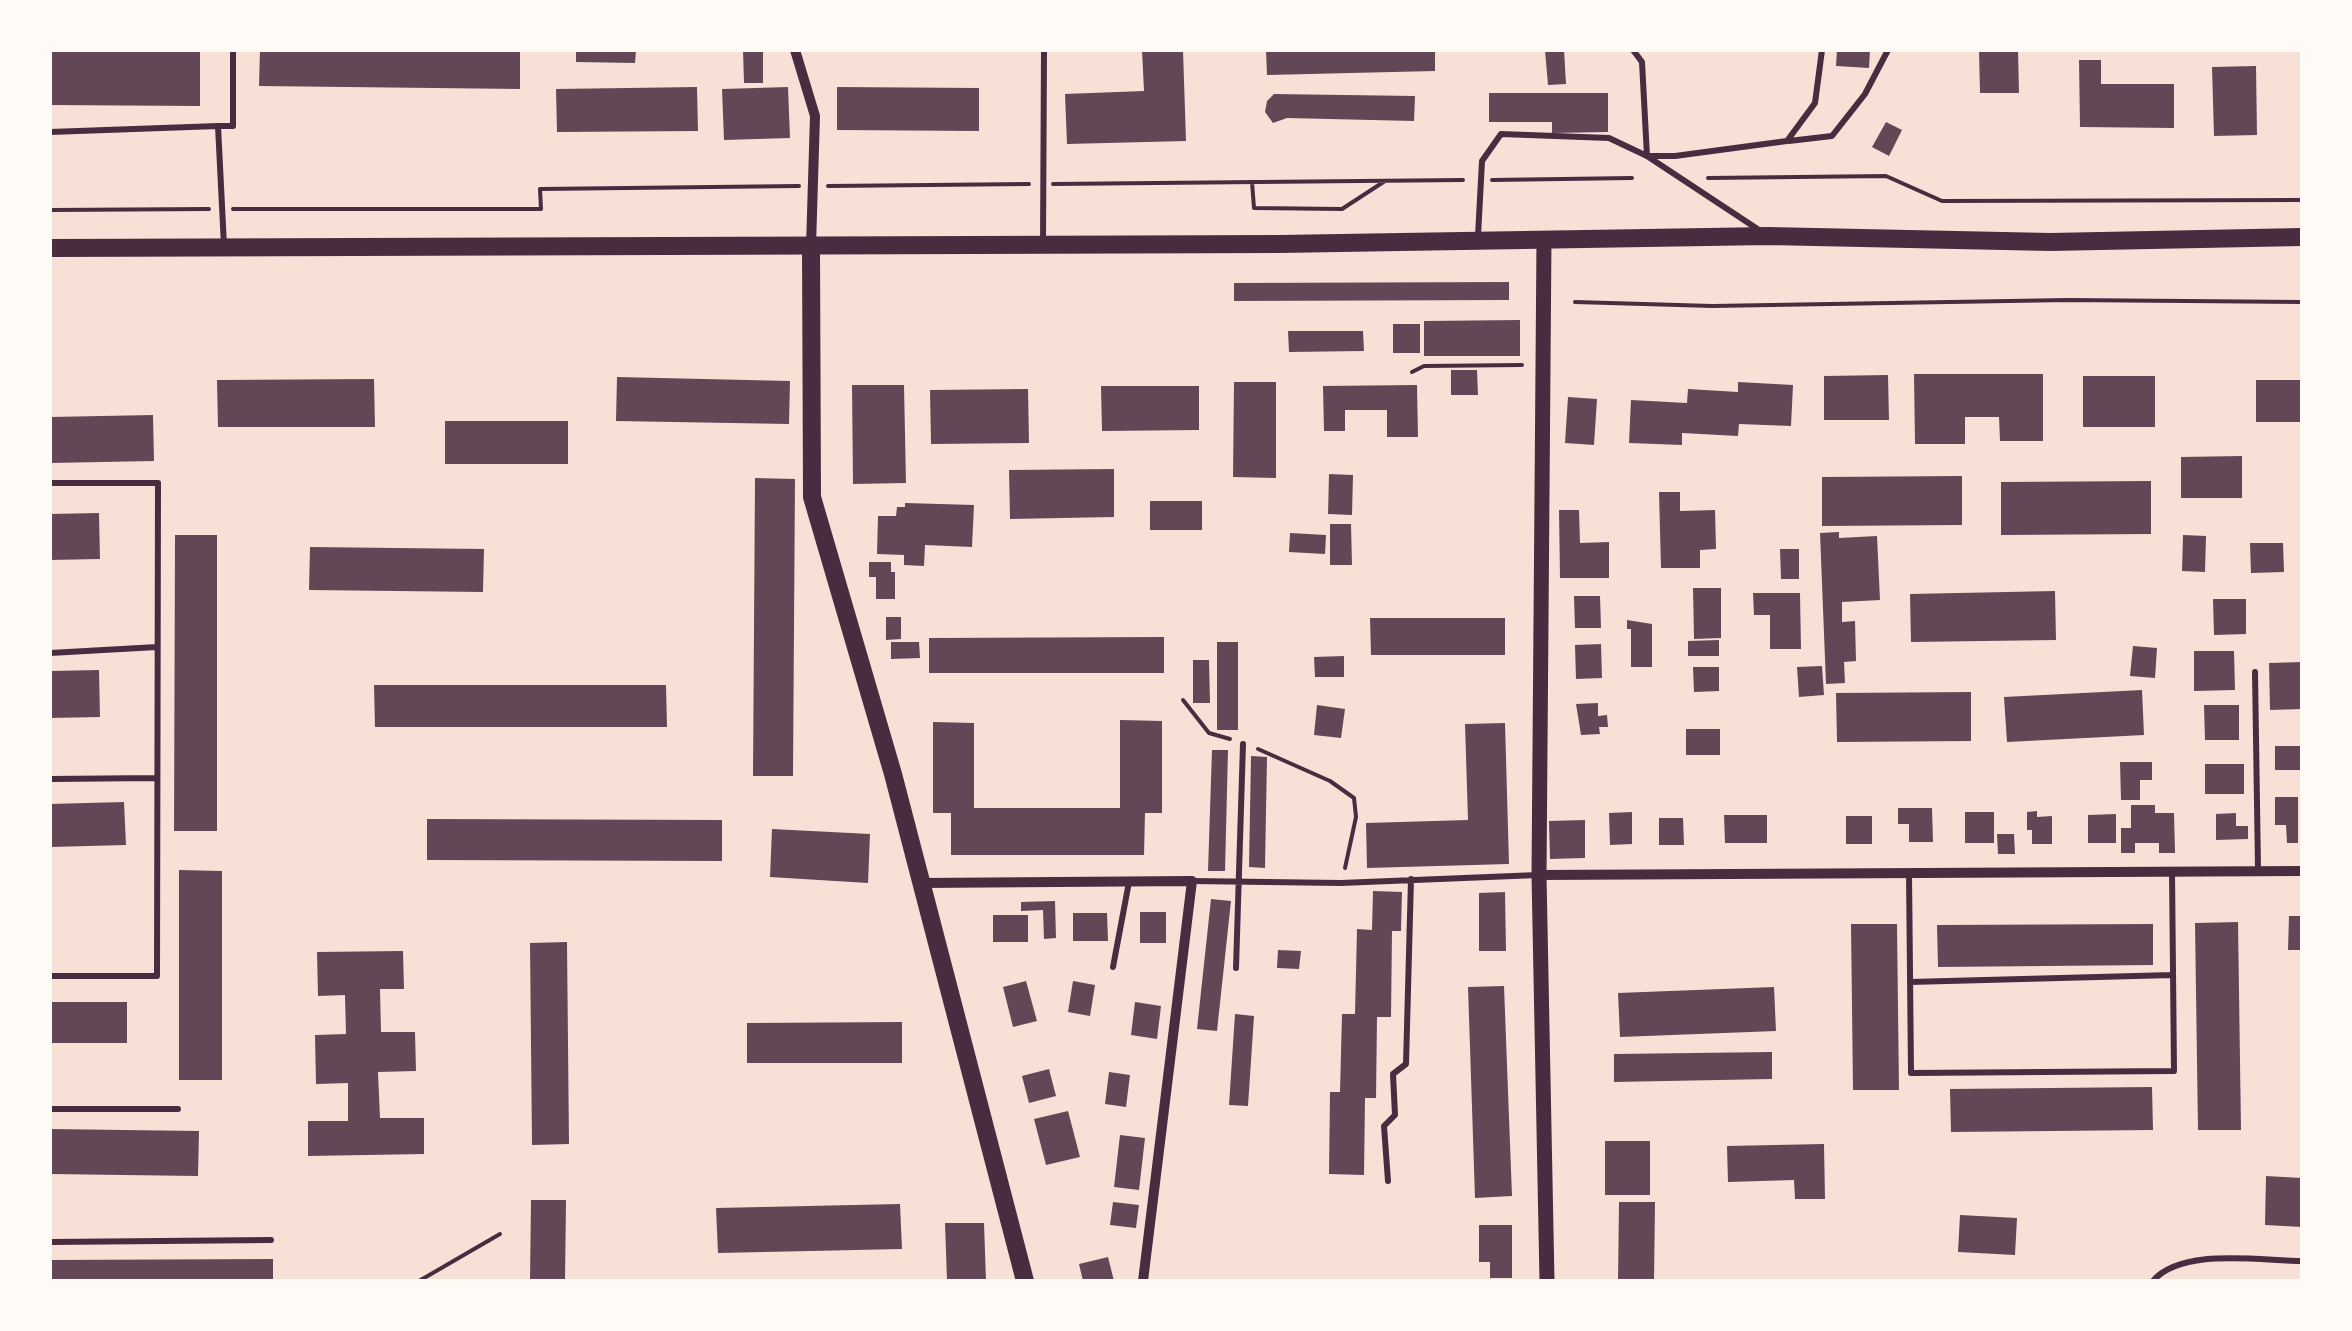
<!DOCTYPE html>
<style>
body{margin:0}
#map{position:relative;width:2352px;height:1331px;overflow:hidden;background:#f7e1d7;font-family:"IBM Plex Sans",sans-serif}
canvas{display:block}
.frame{position:absolute;inset:0;border:52px solid #fffaf5;pointer-events:none}
</style>
<div id="map">
<canvas width="2352" height="1331"></canvas>
<div class="frame"></div>
</div>
<script>
const g = document.querySelector('canvas').getContext('2d');
g.lineJoin = 'round';
function paint(path, color) { g.fillStyle = color; g.fill(path, 'evenodd'); }
function trace(path, color, width, dash) { g.strokeStyle = color; g.lineWidth = width; g.lineCap = dash ? 'butt' : 'round'; g.setLineDash(dash || []); g.stroke(path); }
paint(new Path2D(`
 M50,50h150v56l-150,-1z
 M260,50h260v39l-261,-3z
 M576,50h60l-1,13 -59,-1z
 M743,50h20v33h-19z
 M1142,50h41l3,91 -119,3 -2,-50 79,-3z
 M1266,50h169v21l-168,4z
 M1545,50h19l2,34 -18,1z
 M1837,50h33l-1,18 -33,-2z
 M1979,50h39l1,43h-39z
 M2079,60h22v24h73v44l-94,-1z
 M2256,66l1,69 -43,1 -2,-69z
 M697,87l1,44 -141,1 -1,-43z
 M788,87l2,51 -66,2 -2,-51z
 M837,87l142,1v43l-142,-1z
 M1489,93h119v39l-56,1v-11h-63z
 M1274,94l141,2 -1,25 -127,-3 -14,5 -8,-11 2,-11z
 M1886,122l16,8 -13,26 -17,-9z
 M1509,282v18l-275,1v-18z
 M1520,320v36h-96v-35z
 M1393,324h27v29h-27z
 M1288,331h75l1,20 -75,1z
 M1451,370h26l1,25h-27z
 M1914,374h129v67h-43l-1,-24h-34v27h-50z
 M1888,375l1,45h-65v-44z
 M2083,376h72v51h-72z
 M617,377l173,4 -1,43 -173,-3z
 M374,379l1,48h-157l-1,-47z
 M2256,380h46v42h-46z
 M1234,382h42v96l-43,-1z
 M1738,382l55,3 -2,41 -52,-2 -1,12 -56,-3v12l-53,-2 2,-43 56,3 1,-14 50,3z
 M852,385h52l2,98 -53,1z
 M1417,385l1,52h-31v-27h-42v21h-21l-1,-45z
 M1101,386h98v44l-97,1z
 M1028,389l1,54 -98,1 -1,-54z
 M1568,397l29,2 -3,46 -29,-2z
 M153,415l1,46 -104,2v-46z
 M445,421h123v43h-123z
 M2242,456v42h-61v-41z
 M1114,469v48l-104,2 -1,-49z
 M1329,474l24,1 -1,40 -24,-1z
 M1962,476v49l-140,1v-49z
 M755,478l40,1 -2,297h-40z
 M2151,481v53l-150,1v-53z
 M1659,492h21v19l35,-1 1,39 -16,1v18h-39z
 M1150,501h52v29h-52z
 M905,503l69,2 -2,42 -47,-2 -1,21 -20,-1v-10l-27,-1 1,-38h18l1,-9h8z
 M1559,510h20l1,33 29,-1v36h-49z
 M99,513l1,46 -50,1v-46z
 M1330,524h21l1,41h-22z
 M1839,532v6l38,-2 3,64 -38,2v20l13,-1 1,40 -12,1 1,21 -19,1 -6,-151z
 M1290,533l36,2 -1,19 -36,-2z
 M175,535h42v296h-43z
 M2183,535l23,1 -1,36 -23,-1z
 M2250,543h33l1,29 -33,1z
 M310,547l174,2 -1,43 -174,-2z
 M1780,549h19v30h-18z
 M869,562h22v10h4v27h-19v-22h-7z
 M1693,588h28v50l-27,1z
 M2055,591l1,49 -145,2 -1,-48z
 M1753,593h47l1,56h-31v-34h-16z
 M1574,596h26l1,32h-26z
 M2213,599h33v35l-32,1z
 M886,617h15v22l-15,1z
 M1370,618h135v37h-134z
 M1627,620l25,4v43h-21v-38h-4z
 M1164,637v36h-235v-35z
 M1719,640v16h-31v-15z
 M891,642h28l1,16 -29,1z
 M1217,642h21v88h-21z
 M1601,644l1,34 -26,1 -1,-34z
 M2133,646l24,2 -2,30 -25,-2z
 M2194,651h40l1,39 -41,1z
 M1344,656v21h-29l-1,-20z
 M1193,660h16l1,43h-17z
 M2302,662v47l-32,1 -1,-47z
 M1822,666l2,29 -25,2 -2,-30z
 M1693,667h26v24l-25,1z
 M99,670l1,47 -50,1v-47z
 M374,685h292l1,42h-292z
 M2142,690l2,45 -137,7 -3,-45z
 M1971,692v49l-134,1 -1,-49z
 M1598,703v13l9,-1 1,12h-9l1,7 -19,1 -5,-31z
 M1317,705l28,4 -4,29 -27,-3z
 M2204,705h35v35h-34z
 M1120,720l42,1v92h-17l-1,42h-193v-42h-18v-91l41,1v85h146z
 M1505,723l4,141 -142,4 -1,-45 102,-3 -3,-96z
 M1686,729h34v26h-34z
 M2275,746h25v24h-25z
 M1212,750h16l-3,121h-17z
 M1251,756l16,1 -2,111 -16,-1z
 M2120,762h32v18h-12v20h-19z
 M2205,764h39v30h-39z
 M2275,797h23v46h-11l-1,-18h-11z
 M124,802l2,43 -76,2v-43z
 M2131,805h24v8h19l1,40h-16v-10h-24v10h-14v-25h10z
 M1898,808h34l1,34h-24v-18h-11z
 M2037,811v6l15,-1v28h-20v-14h-5v-18z
 M1632,812v32l-22,1 -1,-32z
 M1965,812h29v31h-29z
 M2236,813v13h12v13l-32,1v-26z
 M2116,814v29h-28v-28z
 M1724,815h43v28h-42z
 M1846,816h26v28h-26z
 M1659,818h24l1,27h-25z
 M427,819l295,1v41l-295,-1z
 M1585,820v38l-35,1 -1,-38z
 M772,829l98,5 -2,49 -98,-6z
 M1997,834h17l1,20h-17z
 M179,870l43,1v209h-43z
 M1373,891l29,1 -1,39h-9l-1,86h-14l-1,81h-11l-1,77 -35,-1 1,-82h10l2,-78h13l2,-85 15,1z
 M1505,892l1,59h-27v-58z
 M1211,899l20,2 -14,130 -20,-2z
 M1055,901l1,37 -12,1 -1,-29 -22,1v-9z
 M1140,912h26v31h-26z
 M1073,913h34l1,28h-35z
 M993,915h35v27h-35z
 M2289,916h13v34h-14z
 M2238,922l3,208h-43l-3,-207z
 M1851,924h46l2,166h-46z
 M2153,924v41l-215,2 -1,-42z
 M567,942l2,202 -37,1 -2,-202z
 M1278,950l23,1 -2,18 -22,-1z
 M403,951l1,38h-24l1,43h34l1,39 -38,1 2,46h44v36l-116,2v-35h40v-38l-32,1 -1,-49 31,-1 -1,-39 -27,1 -1,-44z
 M1026,981l11,40 -24,6 -10,-40z
 M1073,981l22,4 -5,31 -22,-4z
 M1504,986l8,210 -37,2 -7,-211z
 M1774,987l2,44 -156,6 -2,-44z
 M50,1002h77v41h-77z
 M1135,1002l26,4 -4,33 -26,-4z
 M1235,1014l19,2 -6,90 -19,-1z
 M902,1022v41h-155v-40z
 M1772,1052v27l-158,3v-28z
 M1049,1069l7,27 -27,7 -7,-27z
 M1109,1072l21,3 -4,32 -21,-3z
 M2152,1087l1,43 -202,2 -1,-43z
 M1068,1111l12,46 -34,8 -12,-46z
 M50,1129l149,2 -1,45 -148,-2z
 M1120,1135l25,3 -6,52 -25,-3z
 M1605,1141h45v54h-45z
 M1824,1144l1,55h-30l-1,-19 -66,2 -1,-36z
 M2266,1176l36,2v49l-37,-2z
 M531,1200h35l-1,81h-35z
 M1113,1202l26,3 -3,23 -26,-3z
 M1619,1202h36l-1,79h-36z
 M900,1204l2,45 -184,4 -2,-45z
 M1960,1215l57,3 -2,37 -57,-3z
 M945,1223h39l2,58h-39z
 M1479,1225h33v53h-22v-16h-11z
 M1108,1257l6,24h-31l-4,-17z
 M273,1259v22h-223v-21z`), '#644757');
trace(new Path2D(`
 M1708,178l178,-2 56,25 360,-1
 M1492,180l140,-2
 M1252,182l2,26 88,1 43,-28
 M1053,184l410,-4
 M828,186l201,-2
 M233,209h308l-1,-20 259,-3
 M50,210l159,-1
 M1575,302l137,4 356,-6 234,2
 M1412,372l12,-6 98,-1
 M1183,700l26,33 21,6
 M1258,749l72,32 24,17 2,19 -11,51
 M419,1281l81,-47`), '#4a2c40', 4);
trace(new Path2D(`
 M1633,50l9,12 5,94h28l112,-15 28,-38 7,-53
 M218,126h15v-76
 M50,132l168,-6 6,120
 M1789,141l43,-5 33,-42 23,-44
 M1478,236l4,-75 19,-27 108,4 38,18 112,74
 M1043,244l1,-194
 M50,483h108l-1,493h-107
 M50,653l107,-6
 M2255,672l3,197
 M50,779l106,-1
 M1909,873l2,200 263,-2 -2,-200
 M1192,881l149,2 197,-8
 M1113,967l16,-85
 M1236,968l7,-224
 M1910,982l263,-7
 M50,1109h128
 M1388,1181l-4,-55 11,-11 -2,-41 13,-10 5,-185
 M50,1242l221,-2
 M2153,1281c29,-34 108,-20 149,-20`), '#4a2c40', 6);
trace(new Path2D(`
 M795,50l20,66 -4,130
 M1539,875l763,-4
 M921,883l271,-2 -49,400`), '#4a2c40', 10);
trace(new Path2D(`
 M1544,239l-5,636 8,406`), '#4a2c40', 15);
trace(new Path2D(`
 M811,246l1,251 81,277 132,507`), '#4a2c40', 18);
trace(new Path2D(`
 M50,248l1229,-4 489,-8 282,6 252,-5`), '#4a2c40', 18);
</script>
